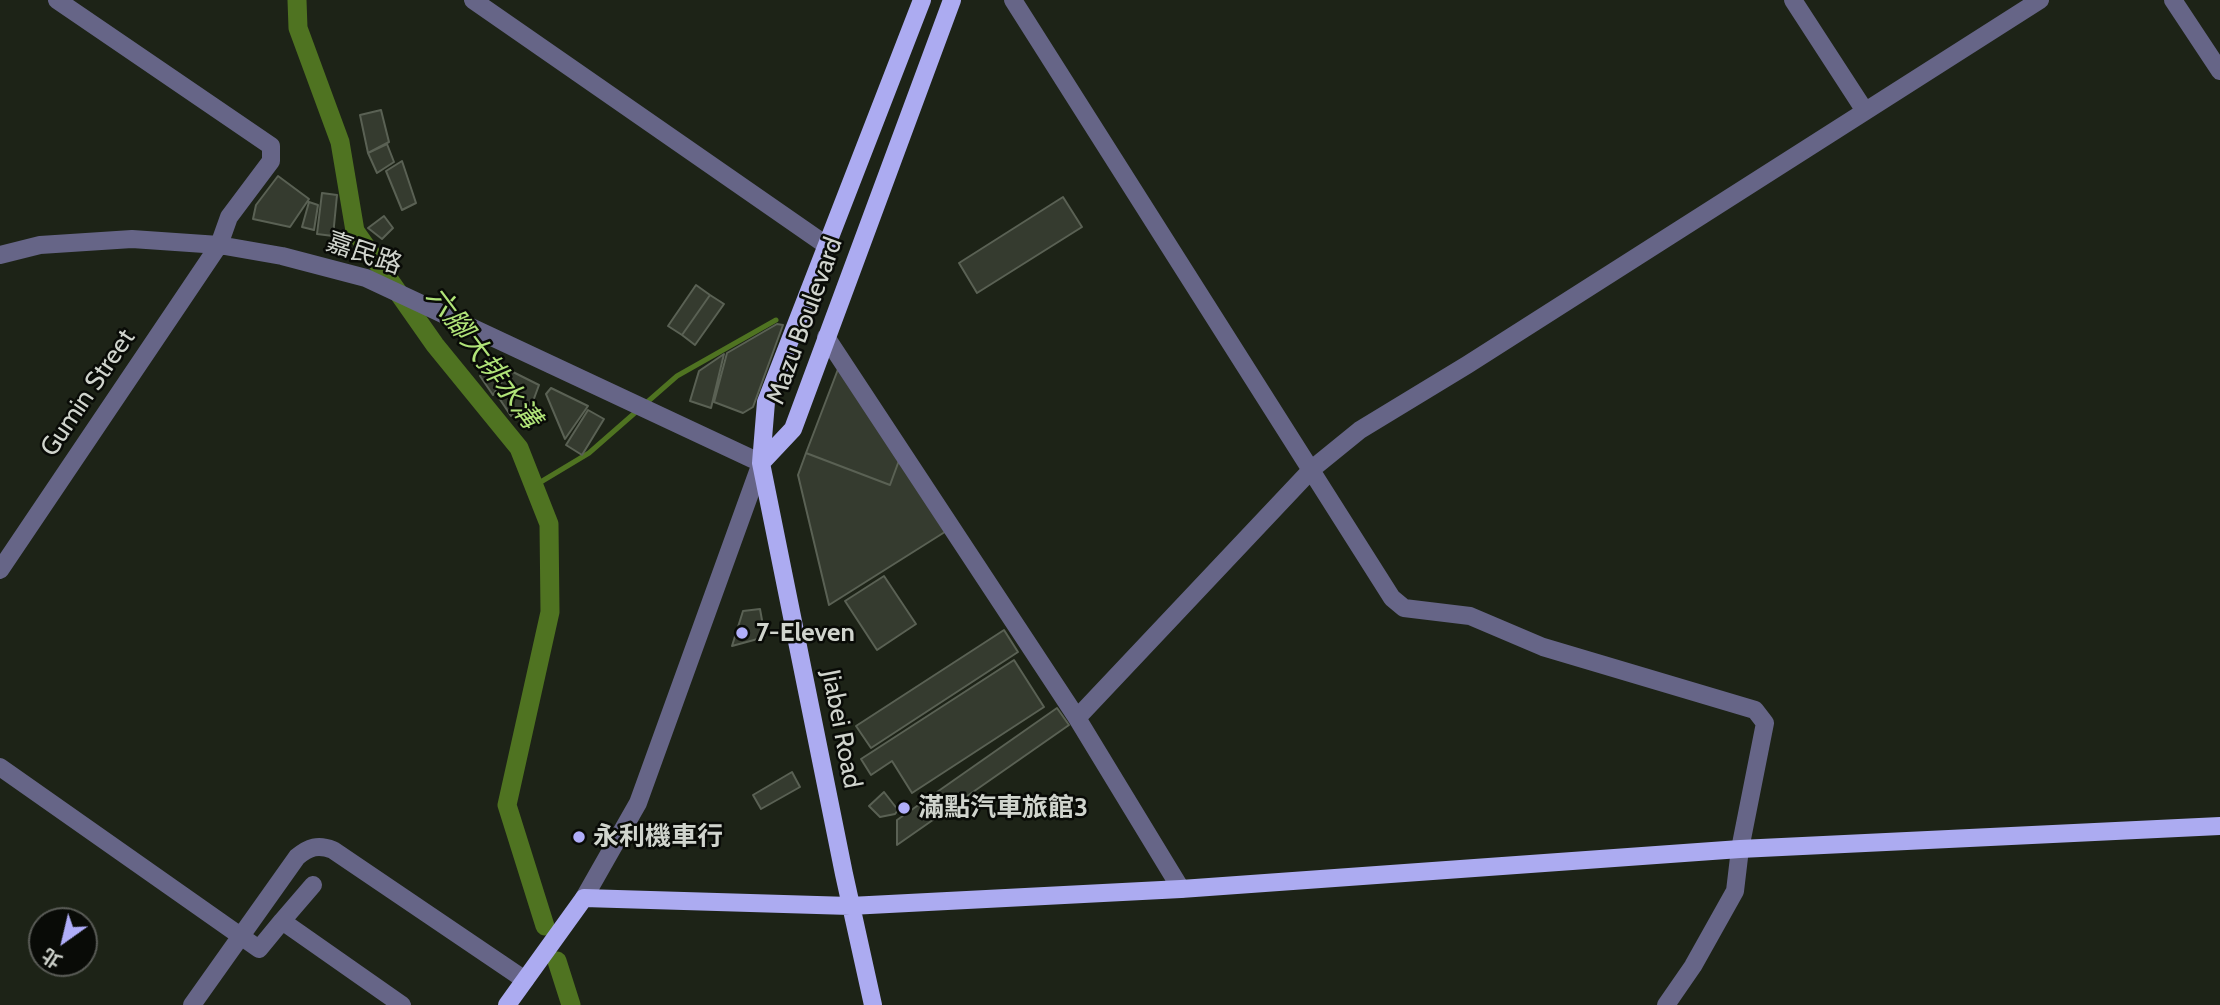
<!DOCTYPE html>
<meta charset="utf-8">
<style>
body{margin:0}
#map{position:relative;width:2220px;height:1005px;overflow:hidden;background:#1d2317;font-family:Cabin,"Noto Sans TC",sans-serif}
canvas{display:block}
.north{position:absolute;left:28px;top:907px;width:70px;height:70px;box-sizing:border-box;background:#090b07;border:2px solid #595b56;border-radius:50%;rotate:214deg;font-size:19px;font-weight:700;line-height:28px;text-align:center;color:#d0d4cd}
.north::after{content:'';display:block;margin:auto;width:24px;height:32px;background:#b0aefa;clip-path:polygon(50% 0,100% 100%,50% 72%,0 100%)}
</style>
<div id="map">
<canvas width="2220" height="1005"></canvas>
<div class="north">北</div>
</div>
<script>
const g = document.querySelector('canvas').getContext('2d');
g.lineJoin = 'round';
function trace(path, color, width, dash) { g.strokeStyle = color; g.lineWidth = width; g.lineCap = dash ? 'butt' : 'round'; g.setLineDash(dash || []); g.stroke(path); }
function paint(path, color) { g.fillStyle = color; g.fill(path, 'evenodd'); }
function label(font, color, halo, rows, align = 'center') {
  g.font = font + ' Cabin,"Noto Sans TC",sans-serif'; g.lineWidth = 5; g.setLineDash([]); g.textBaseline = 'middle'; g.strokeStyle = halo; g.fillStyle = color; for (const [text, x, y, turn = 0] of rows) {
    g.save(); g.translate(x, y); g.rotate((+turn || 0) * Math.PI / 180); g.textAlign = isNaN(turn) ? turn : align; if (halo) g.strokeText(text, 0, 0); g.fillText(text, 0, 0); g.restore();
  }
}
trace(new Path2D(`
 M534,486l55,-33 88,-77 99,-56`), '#4f7321', 5);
trace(new Path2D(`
 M297,0l1,28 42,114 15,89 80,114 84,103 30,76 1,88 -43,193 38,121
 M557,961l14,44`), '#4f7321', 19);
const building = new Path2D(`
 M381,110l8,32 -21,11 -8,-38z
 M387,144l7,18 -17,11 -9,-20z
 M402,161l14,42 -14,7 -16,-39z
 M278,176l31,23 -19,28 -37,-8 3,-14z
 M322,193l15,2 -4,41 -16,-2z
 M1063,197l19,30 -105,66 -18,-30z
 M309,202l9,3 -4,25 -12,-3z
 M384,216l9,12 -11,11 -14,-11z
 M696,285l14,10 -28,40 -14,-9z
 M710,295l14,9 -29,41 -13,-10z
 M777,324l6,1 -30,82 -10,6 -29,-11 13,-49z
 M724,354l-13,54 -21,-7 9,-30z
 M490,359l19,11 -16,25 -13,-19z
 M840,364l61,91 -11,30 -84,-32z
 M509,370l30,15 -7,19 -21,12 -16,-24z
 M551,388l37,18 -23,33 -19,-45z
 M588,410l16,9 -22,36 -16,-10z
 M806,453l84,32 11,-30 47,75 -119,75 -31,-130z
 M884,576l32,48 -39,26 -32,-49z
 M760,609l5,28 -33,9 11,-35z
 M1004,630l14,22 -147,96 -15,-22z
 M1014,660l30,47 -132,86 -20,-32 -21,14 -10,-16z
 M1057,708l12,17 -172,120v-25z
 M792,772l8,15 -39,22 -8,-14z
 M884,792l14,18 -3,4 -15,3 -11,-11z`);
paint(building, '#353b2f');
trace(building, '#5a6154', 2);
trace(new Path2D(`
 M473,0l353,245
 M1013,0l379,598 12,10 66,8 73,31 212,63 10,13 -25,126 -5,42 -42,75 -27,39
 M1793,0l72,111
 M2173,0l47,71
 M0,255l40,-10 92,-6 87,6 63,11 84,22 395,185 -123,340 -54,95
 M826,337l251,381 104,171
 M0,570l219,-325 10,-28 42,-56v-15l-214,-146
 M1077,718l235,-249 48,-39 107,-65 573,-365
 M0,767l259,182 23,-28 120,84
 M282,921l31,-36
 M192,1005l105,-148c12,-10 21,-13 36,-7l192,130`), '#666587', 18);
trace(new Path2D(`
 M761,463l32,-34 159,-429
 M507,1005l77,-107 266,8 331,-17 559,-40 480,-23
 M873,1005l-29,-131 -83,-411 5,-61 156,-402`), '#acabf1', 18);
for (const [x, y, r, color] of [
 [742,633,7,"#b0aefa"],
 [904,808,7,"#b0aefa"],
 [579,837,7,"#b0aefa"]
]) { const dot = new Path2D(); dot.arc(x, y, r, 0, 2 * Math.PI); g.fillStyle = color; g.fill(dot); trace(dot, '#090b07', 2.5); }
label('26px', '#d0d4cd', '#090b07', [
 ["嘉民路",364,254,19],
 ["Mazu Boulevard",805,321,-70],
 ["Gumin Street",88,393,-56],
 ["Jiabei Road",841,729,79]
]);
label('bold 26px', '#d0d4cd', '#090b07', [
 ["7-Eleven",756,633],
 ["滿點汽車旅館3",918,808],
 ["永利機車行",593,837]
], 'left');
label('italic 28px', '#b0e378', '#090b07', [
 ["六腳大排水溝",483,358,53]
]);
</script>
